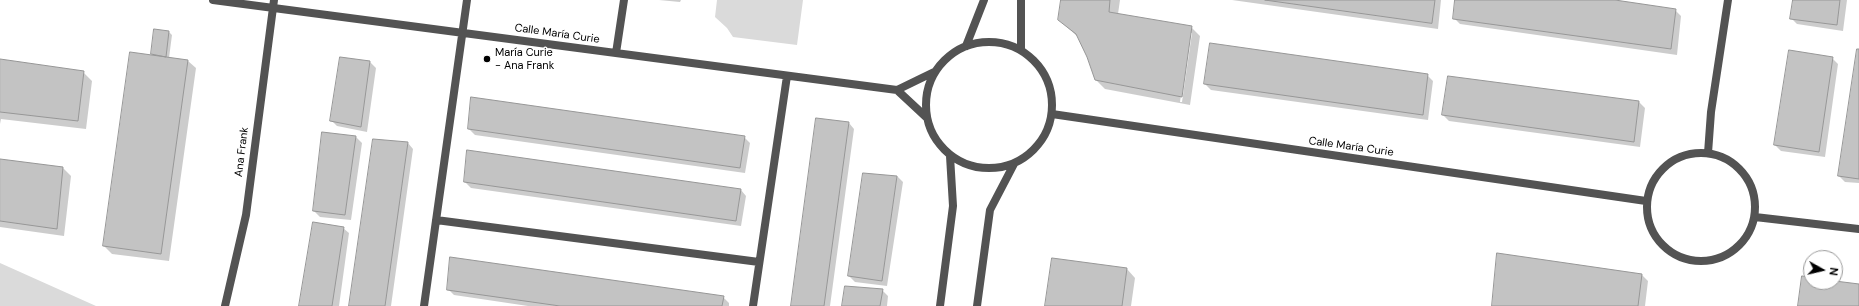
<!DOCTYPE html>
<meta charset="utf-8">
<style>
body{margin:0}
#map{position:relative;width:1859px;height:306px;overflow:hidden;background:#fff;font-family:"DM Sans",sans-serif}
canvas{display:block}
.north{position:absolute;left:1803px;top:250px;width:40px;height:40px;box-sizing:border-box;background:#fff;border:1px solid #999;border-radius:50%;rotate:98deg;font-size:11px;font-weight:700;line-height:16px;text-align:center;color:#000}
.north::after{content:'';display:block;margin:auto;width:14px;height:18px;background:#000;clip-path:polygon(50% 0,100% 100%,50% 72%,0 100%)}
</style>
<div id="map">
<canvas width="1859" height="306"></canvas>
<div class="north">N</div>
</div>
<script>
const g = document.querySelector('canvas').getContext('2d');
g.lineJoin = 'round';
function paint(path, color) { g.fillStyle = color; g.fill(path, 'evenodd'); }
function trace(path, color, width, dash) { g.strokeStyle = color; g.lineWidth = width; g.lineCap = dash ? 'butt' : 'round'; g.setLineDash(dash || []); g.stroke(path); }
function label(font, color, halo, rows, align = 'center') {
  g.font = font + ' "DM Sans",sans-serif'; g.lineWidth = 3; g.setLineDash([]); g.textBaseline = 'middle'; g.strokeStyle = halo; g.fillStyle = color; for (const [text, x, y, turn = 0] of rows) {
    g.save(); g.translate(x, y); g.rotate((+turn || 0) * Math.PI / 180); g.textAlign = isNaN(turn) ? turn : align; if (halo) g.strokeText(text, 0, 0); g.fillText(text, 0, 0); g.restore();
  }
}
paint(new Path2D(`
 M717,0h86l-6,45 -64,-8 -6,-9 -12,-11z
 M0,263l96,43h-96z`), '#dadada');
paint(new Path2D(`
 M659,0h22l-1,2z
 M1062,0h58l-2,14 73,13 9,9 -10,69 -85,-16 -9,-9 -8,-23 -10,-20 -19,-17zM1190,33h2l-10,69h-2z
 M1232,0h209l-3,29z
 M1456,0h152l67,10 6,6 -4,39 -217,-31 -6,-6z
 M1794,0h53l-4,31 -46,-7 -6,-6z
 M155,30l14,2 3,3 -3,23 19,3 8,7 -27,193 -57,-7 -8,-8 48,-190z
 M1859,50v133l-14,-1 -6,-6z
 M1832,58l6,6 -13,93 -44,-6 -6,-6z
 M0,60l83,12 9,9 -6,48 -85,-10 -1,5z
 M370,62l6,6 -9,64 -30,-6 -6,-6z
 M1427,75l6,6 -5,39 -217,-30 -6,-6z
 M1449,77l190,25 6,6 -5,39 -191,-26 -6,-6z
 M849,123l5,6 -24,177h-38z
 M469,129l275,8 6,6 -5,30 -270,-38z
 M356,137l6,6 -11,77 -31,-3 -6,-6z
 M408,143l5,6 -22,157h-41z
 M0,160l63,8 8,8 -7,60 -64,-9z
 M897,176l6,6 -16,104 -32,-4 -6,-6z
 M465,182l276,8 5,6 -5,30 -270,-38z
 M343,228l6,5 -10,73h-39z
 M1498,254l144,21 6,6 -3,25h-152z
 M1127,269l8,9 -4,28h-85z
 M448,289l275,8 6,6v3h-201l-74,-11z
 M882,290l6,6 -1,10h-44z`), '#0003');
const building = new Path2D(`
 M1061,0h49l-1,12 83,14 -10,71 -87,-17 -8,-23 -11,-23 -18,-14z
 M1265,0h170l-3,23z
 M1455,0h160l61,9 -5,40 -218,-30z
 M1793,0h47l-3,25 -47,-6z
 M154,29l15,2 -3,26 -15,-3z
 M1210,43l218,31 -5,41 -219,-31z
 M1857,49h2v130l-21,-3z
 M1789,50l44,7 -14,95 -45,-7z
 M130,52l58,8 -27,194 -58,-8z
 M340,57l30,4 -9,66 -31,-6z
 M0,59l84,12 -6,50 -78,-9z
 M1448,76l191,25 -5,41 -192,-27z
 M471,97l274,39 -5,32 -272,-39z
 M816,118l33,4 -25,184h-33z
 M322,132l34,4 -11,79 -32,-4z
 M373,139l35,3 -23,164h-36z
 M467,150l274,39 -5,32 -272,-39z
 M0,159l63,8 -6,62 -57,-8z
 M863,173l34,3 -15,105 -34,-5z
 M313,222l31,5 -12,79h-33z
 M1497,253l145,21 -4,32h-146z
 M450,257l274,39 -2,10h-162l-113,-16z
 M1052,258l75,10 -5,38h-77z
 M1802,276l9,1v5h24v-1l24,3v22h-61z
 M845,286l38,3 -3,17h-38z`);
paint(building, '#c3c3c3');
trace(building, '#979797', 1);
trace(new Path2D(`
 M213,0l684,90 37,-18
 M1021,0v50
 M926 105a63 63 0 1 1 126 0a63 63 0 1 1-126 0Z
 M966,46l18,-46
 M616,53l8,-53
 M897,90l29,27
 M1052,114l594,87
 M1708,153l3,-41 17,-112
 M1647 207a54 54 0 1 1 108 0a54 54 0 1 1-108 0Z
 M1755,217l104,12
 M436,220l323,42
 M225,306l21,-91 28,-215
 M424,306l43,-306
 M753,306l34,-230
 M940,306l13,-100 -3,-50
 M977,306l13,-96 24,-46`), '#535353', 8);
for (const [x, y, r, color] of [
 [487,59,4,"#000"]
]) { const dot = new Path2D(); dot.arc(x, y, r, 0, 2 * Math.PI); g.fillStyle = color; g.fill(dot); trace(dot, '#fff', 1.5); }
label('11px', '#000', '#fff', [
 ["Calle María Curie",557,34,8],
 ["Calle María Curie",1351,147,8],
 ["Ana Frank",242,152,-83]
]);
label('11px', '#000', '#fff', [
 ["María Curie",495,53],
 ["- Ana Frank",495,66]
], 'left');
</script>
